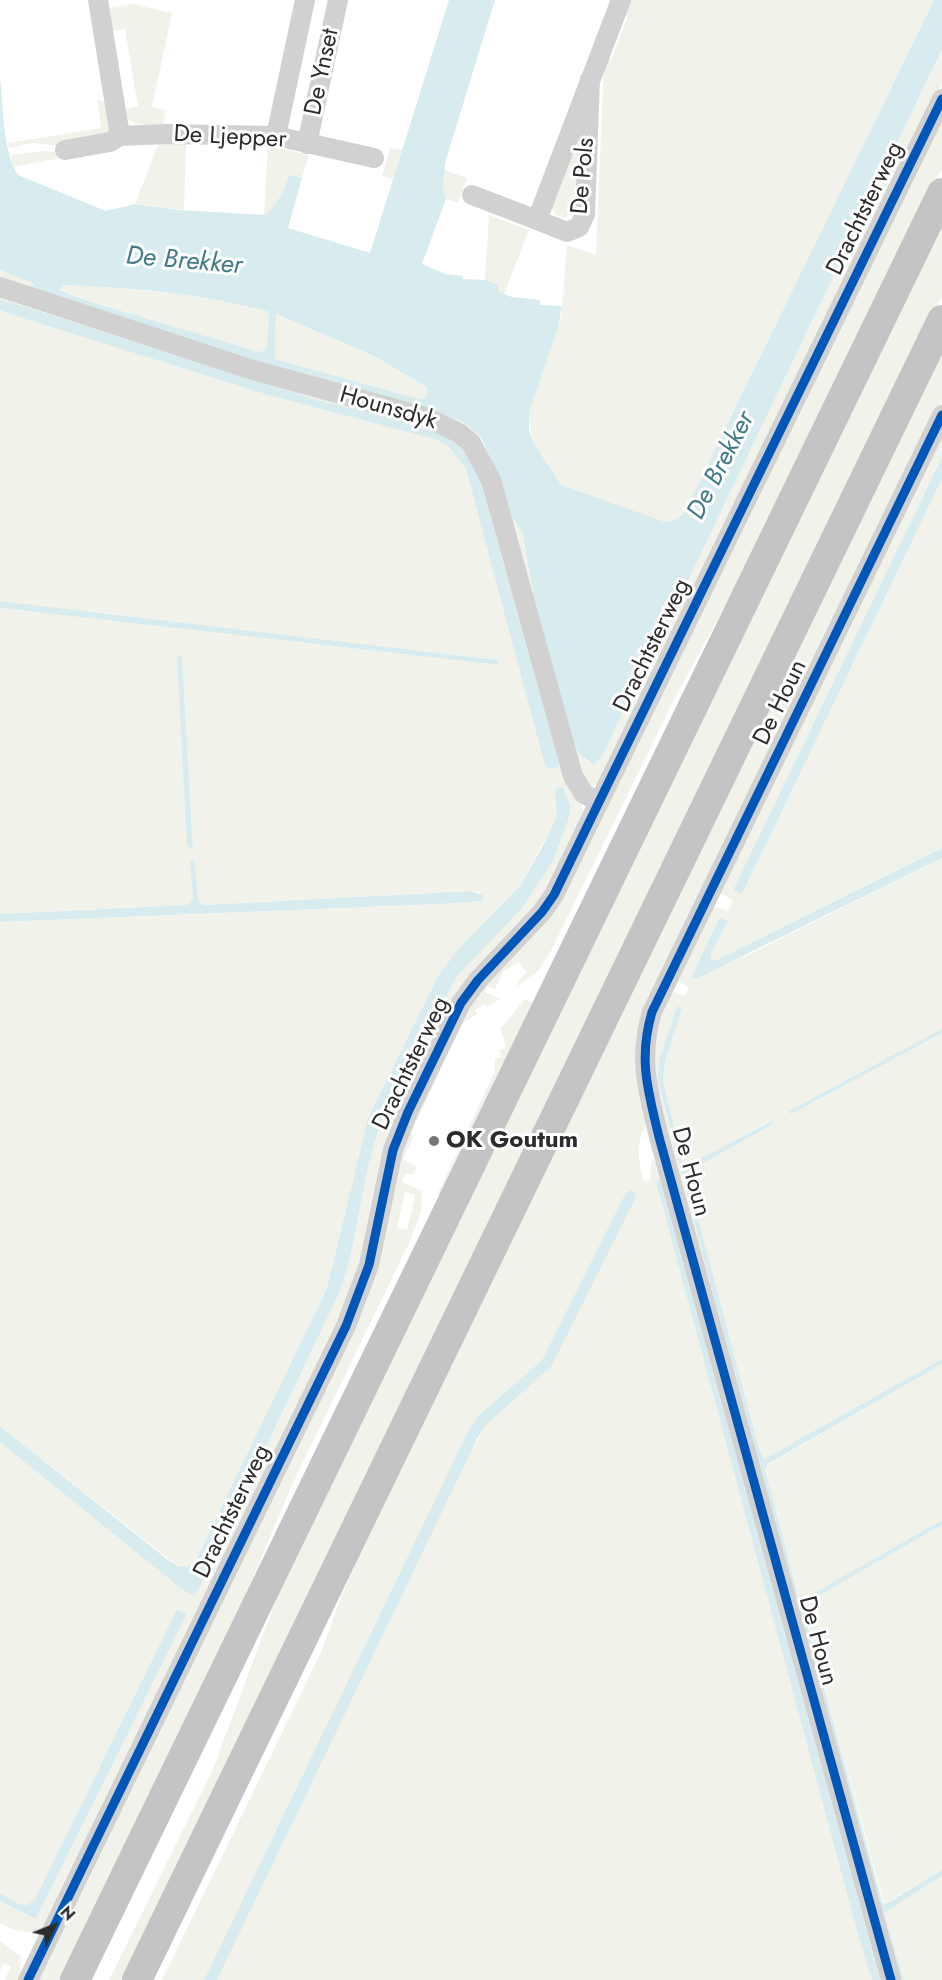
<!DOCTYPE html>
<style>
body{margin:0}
#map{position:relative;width:942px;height:1980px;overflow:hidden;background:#fff;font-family:Jost,sans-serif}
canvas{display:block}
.north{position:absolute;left:24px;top:1896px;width:60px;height:60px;-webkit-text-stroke:4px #fff;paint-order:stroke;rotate:47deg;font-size:16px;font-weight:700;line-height:24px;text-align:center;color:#2c2c2c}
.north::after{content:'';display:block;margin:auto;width:21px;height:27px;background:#2c2c2c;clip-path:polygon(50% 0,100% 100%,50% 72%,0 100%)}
</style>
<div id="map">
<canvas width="942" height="1980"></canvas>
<div class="north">N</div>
</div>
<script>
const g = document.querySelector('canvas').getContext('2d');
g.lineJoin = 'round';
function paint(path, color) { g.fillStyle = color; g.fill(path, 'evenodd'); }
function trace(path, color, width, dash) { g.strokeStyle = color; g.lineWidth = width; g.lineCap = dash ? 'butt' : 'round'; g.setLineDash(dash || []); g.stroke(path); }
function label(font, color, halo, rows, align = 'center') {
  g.font = font + ' Jost,sans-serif'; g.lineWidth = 6; g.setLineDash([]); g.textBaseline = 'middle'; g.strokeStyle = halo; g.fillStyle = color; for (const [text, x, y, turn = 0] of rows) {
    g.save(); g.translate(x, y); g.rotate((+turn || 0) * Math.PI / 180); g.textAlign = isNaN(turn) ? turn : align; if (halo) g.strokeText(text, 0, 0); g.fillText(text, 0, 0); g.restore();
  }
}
paint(new Path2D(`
 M627,0h307l-250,513 -9,7 -10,2c-18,-6 -96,-29 -105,-38 -18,-17 -31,-47 -31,-71l32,-96 6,-72 29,10 8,-192 1,-5 6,2 17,-44 -6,-3z
 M132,4l40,9 -20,94 14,3 -3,16 -27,-2 -11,-7 -1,-8 14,-3 -13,-77 -14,2 -4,-23z
 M942,49v35l-342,697 -9,7 -7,-3 -111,-343 -473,-159v-13l34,13 1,7 430,133c33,29 37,75 58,111l62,226 9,4 70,-133z
 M97,99l8,3 5,31 -51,13 -26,-3 -24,5 -1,-5 93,-15z
 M942,116v53l-166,342 -100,185 -125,255 -12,19 -21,16 -1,-5 10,-8 -8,-11 -16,10 -8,17 -7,-3 -3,6 15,7 -13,8 -3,-3 -9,6 2,4 -15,10 -3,-1 16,-26 65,-72z
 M159,142l27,1 -2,67 -49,-6z
 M268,145l41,10 -7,23 -13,-3 -6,19 -16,21 -3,-1z
 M390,148l12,2 -9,29 -11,-3z
 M574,148l4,1 -1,63 -13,6 -8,-3 -6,-8z
 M43,151l17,2 1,5 -48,9 -2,-12z
 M444,170l23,8 -9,25 -12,-4 -3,-11z
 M489,215l40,15 -25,64 -8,-3 2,-6 -13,-5z
 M942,217v79l-817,1684h-16l104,-211 80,-215z
 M64,285c70,3 137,8 205,27l-2,34 -2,4 -5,2 -175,-52 -26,-10z
 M0,291l424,130 54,39 91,318 16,36 -37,77 -128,179 -62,210 -314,650 -5,3 -24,-3 -15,-7v-22l36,18 151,-305 -10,-5 -142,290 -8,6 -8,-1 -19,-11v-451l180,143 4,7 9,4 14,-24 134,-283c19,-55 20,-114 41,-168l75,-145 97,-117 16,-44 -16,-17 2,20 -36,68 -62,63 -20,27 -70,142 -41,170 -133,276 -7,4 -8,-1 -179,-141v-504l440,-18 41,-3 2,-2 -4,-7 -8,-1 -267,14 -6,-5 -3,-39 -5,1 3,37 -6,6 -187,9v-306l499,57 -1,-5 -498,-59v-291l268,85 169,45 12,7 17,22 53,193 40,101 -65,-236 -22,-66 -43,-34 -111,-27 -301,-95 -17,-6zM180,655l2,2 11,189 -4,2 -12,-192z
 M276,314l96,41 55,32 -1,11 -7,1 -144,-40z
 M942,344v58l-281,577c-14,31 -26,60 -21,94 2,14 10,31 8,46 -1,6 -6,11 -7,17 -4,15 -2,31 3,45l6,-1 2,-21 12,8 223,813h-7l-210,-772 -7,-26 -5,-3v10l214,791h-655l244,-512 26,-44 64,-57 85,-170 -5,-7 -5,2 -84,168 -64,56 -10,15 -264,549h-42l159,-328 21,-57 55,-127z
 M942,429v28l-209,433 9,4 200,-415v369l-227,113 -3,-2 -1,-6 17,-32 -8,-4 -29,60 57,-22 194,-97v171l-152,84 152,-80v326l-178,100 -5,-10 -70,-260 -3,1 67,261 -77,-274 -27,-124 18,-59 6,-2 12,4 4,-8 -14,-9 35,-73 18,5 5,-10 -15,-10zM677,1007l5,2 -17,52 -2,20 20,82 7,1 81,-43 -89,54 -24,-94 1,-21z
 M525,999l12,6 -98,192 -1,-4 57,-122v-12l7,-2 -3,-7 7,-2 -5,-20z
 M457,1027l3,1 -48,103 -1,3 3,1 -11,24 14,8 -4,8 -7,-2 -4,9 20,9 -1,21 -11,29 -117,242 -82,193 -149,304h-25l324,-669 44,-173zM405,1192l10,3 -8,35 -10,-3z
 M942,1364v156l-140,80 -4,-3 -33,-121 1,-10z
 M942,1525v345l-58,34 -81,-294 8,-10z
 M942,1876v104h-38l-20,-67z
 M0,1941l20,15 1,24h-16l6,-13 -7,-4 -4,8z`), '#f1f3eb');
paint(new Path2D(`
 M449,0h46l-50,163 -2,25 3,11 -24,65 23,10 18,2v3l22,1 14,5 -2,6 15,6 28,3v5l22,1 -4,21 -29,86v17l8,19 24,36 104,37 10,-2 9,-7 250,-513h8v49l-278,582 -20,34 -41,90 -9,10 -14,-10 -12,-25 -33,-128 -12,-68 -13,-21 -8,-30 -21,-45 -16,-15 -29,-11 -144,-38 -258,-84 -1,-7 -33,-13v-192c4,29 2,72 18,97l88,36 29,-7 44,6 88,5 16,-22 6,-18 13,3 -14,50 82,25zM64,285c70,3 137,8 205,27l-2,33 -2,5 -5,2 -175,-52 -26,-10zM276,314l96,41 55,32 -1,11 -7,1 -144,-40z
 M0,299l318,101 111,27 17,7 18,16 16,29 79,284 -1,4 -8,2 -5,-4 -79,-296 -17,-22 -12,-7 -169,-45 -261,-82 -7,-3z
 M942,457v22l-200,415 -9,-4z
 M0,601l498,59 1,5 -499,-57z
 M177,656h5l11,191 -2,2 -4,-4z
 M559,787l4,1 7,17v10l-16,44 -31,48 -66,69 -75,145c-21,54 -22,113 -41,168l-143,301 -5,6 -5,-2 -188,-152v-16l167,133c10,7 15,11 27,5l133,-276 41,-170 70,-142 20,-27 62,-63 21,-37 15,-31 -1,-28z
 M942,848v10l-246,121 -5,-2 29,-60 8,4 -17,32 1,6 3,2z
 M192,860l3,1 3,39 6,5 267,-14 12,4v4l-2,2 -41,3 -440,18v-8l187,-9 6,-6 -3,-37z
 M677,1006l5,3 -17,52 -2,20 20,82 7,1 82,-43 1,3 -91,51 -24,-94 1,-21z
 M942,1029v4l-151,81 -2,-3z
 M658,1179h3l28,97 191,704h-8l-13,-42 -203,-756z
 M690,1188l69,261 5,10 178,-100v5l-174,100 -3,6 33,126 4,4 140,-80v5l-131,75 -8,10 79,291 2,3 5,-2 53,-32v6l-58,37 20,67h-6l-145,-529 -67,-261z
 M632,1190l4,7 -85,170 -64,57 -9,13 -261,543h-13l264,-549 10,-15 64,-56 84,-168z
 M177,1609l10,5 -151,305 -36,-18v-8l19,11 8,1 8,-6z`), '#d8ebef');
trace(new Path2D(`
 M98,0l22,136 47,-2 109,2 98,22
 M590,79l-5,135 -6,13 -12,5 -30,-12 84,-220
 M276,136l29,-136
 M307,144l31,-144
 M65,150l45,-8 10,-6
 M472,195l65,25
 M0,287l253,83 175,48 31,15 12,10 20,37 82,296 11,18 15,8
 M28,1980l318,-654 23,-61 24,-115 15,-38 53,-109 17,-23 64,-68 12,-17 45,-93 343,-703
 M891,1980l-232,-843c-11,-46 -21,-78 -7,-125l290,-597`), '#d1d1d1', 20);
trace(new Path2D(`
 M75,1980l867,-1787
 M137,1980l805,-1660`), '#c4c4c4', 30);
trace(new Path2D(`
 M28,1980l318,-654 23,-61 24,-115 15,-38 53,-109 17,-23 64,-68 12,-17 45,-93 343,-703
 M891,1980l-232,-843c-11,-46 -21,-78 -7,-125l290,-597`), '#0057b8', 9);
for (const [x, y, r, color] of [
 [434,1141,6,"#767676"]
]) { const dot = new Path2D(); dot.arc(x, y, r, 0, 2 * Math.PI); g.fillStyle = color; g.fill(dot); trace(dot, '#fff', 2); }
label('24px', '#2c2c2c', '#fff', [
 ["De Ynset",323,72,-78],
 ["De Ljepper",230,138,3],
 ["De Pols",584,176,-85],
 ["Drachtsterweg",866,209,-64],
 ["Hounsdyk",388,409,16],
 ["Drachtsterweg",653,646,-64],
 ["De Houn",781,703,-64],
 ["Drachtsterweg",412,1064,-64],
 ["De Houn",690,1172,75],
 ["Drachtsterweg",233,1512,-64],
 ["De Houn",817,1641,75]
]);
label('bold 24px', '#2c2c2c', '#fff', [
 ["OK Goutum",446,1141]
], 'left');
label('italic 26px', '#427a87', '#fff', [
 ["De Brekker",184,262,5],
 ["De Brekker",722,466,-63]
]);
</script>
